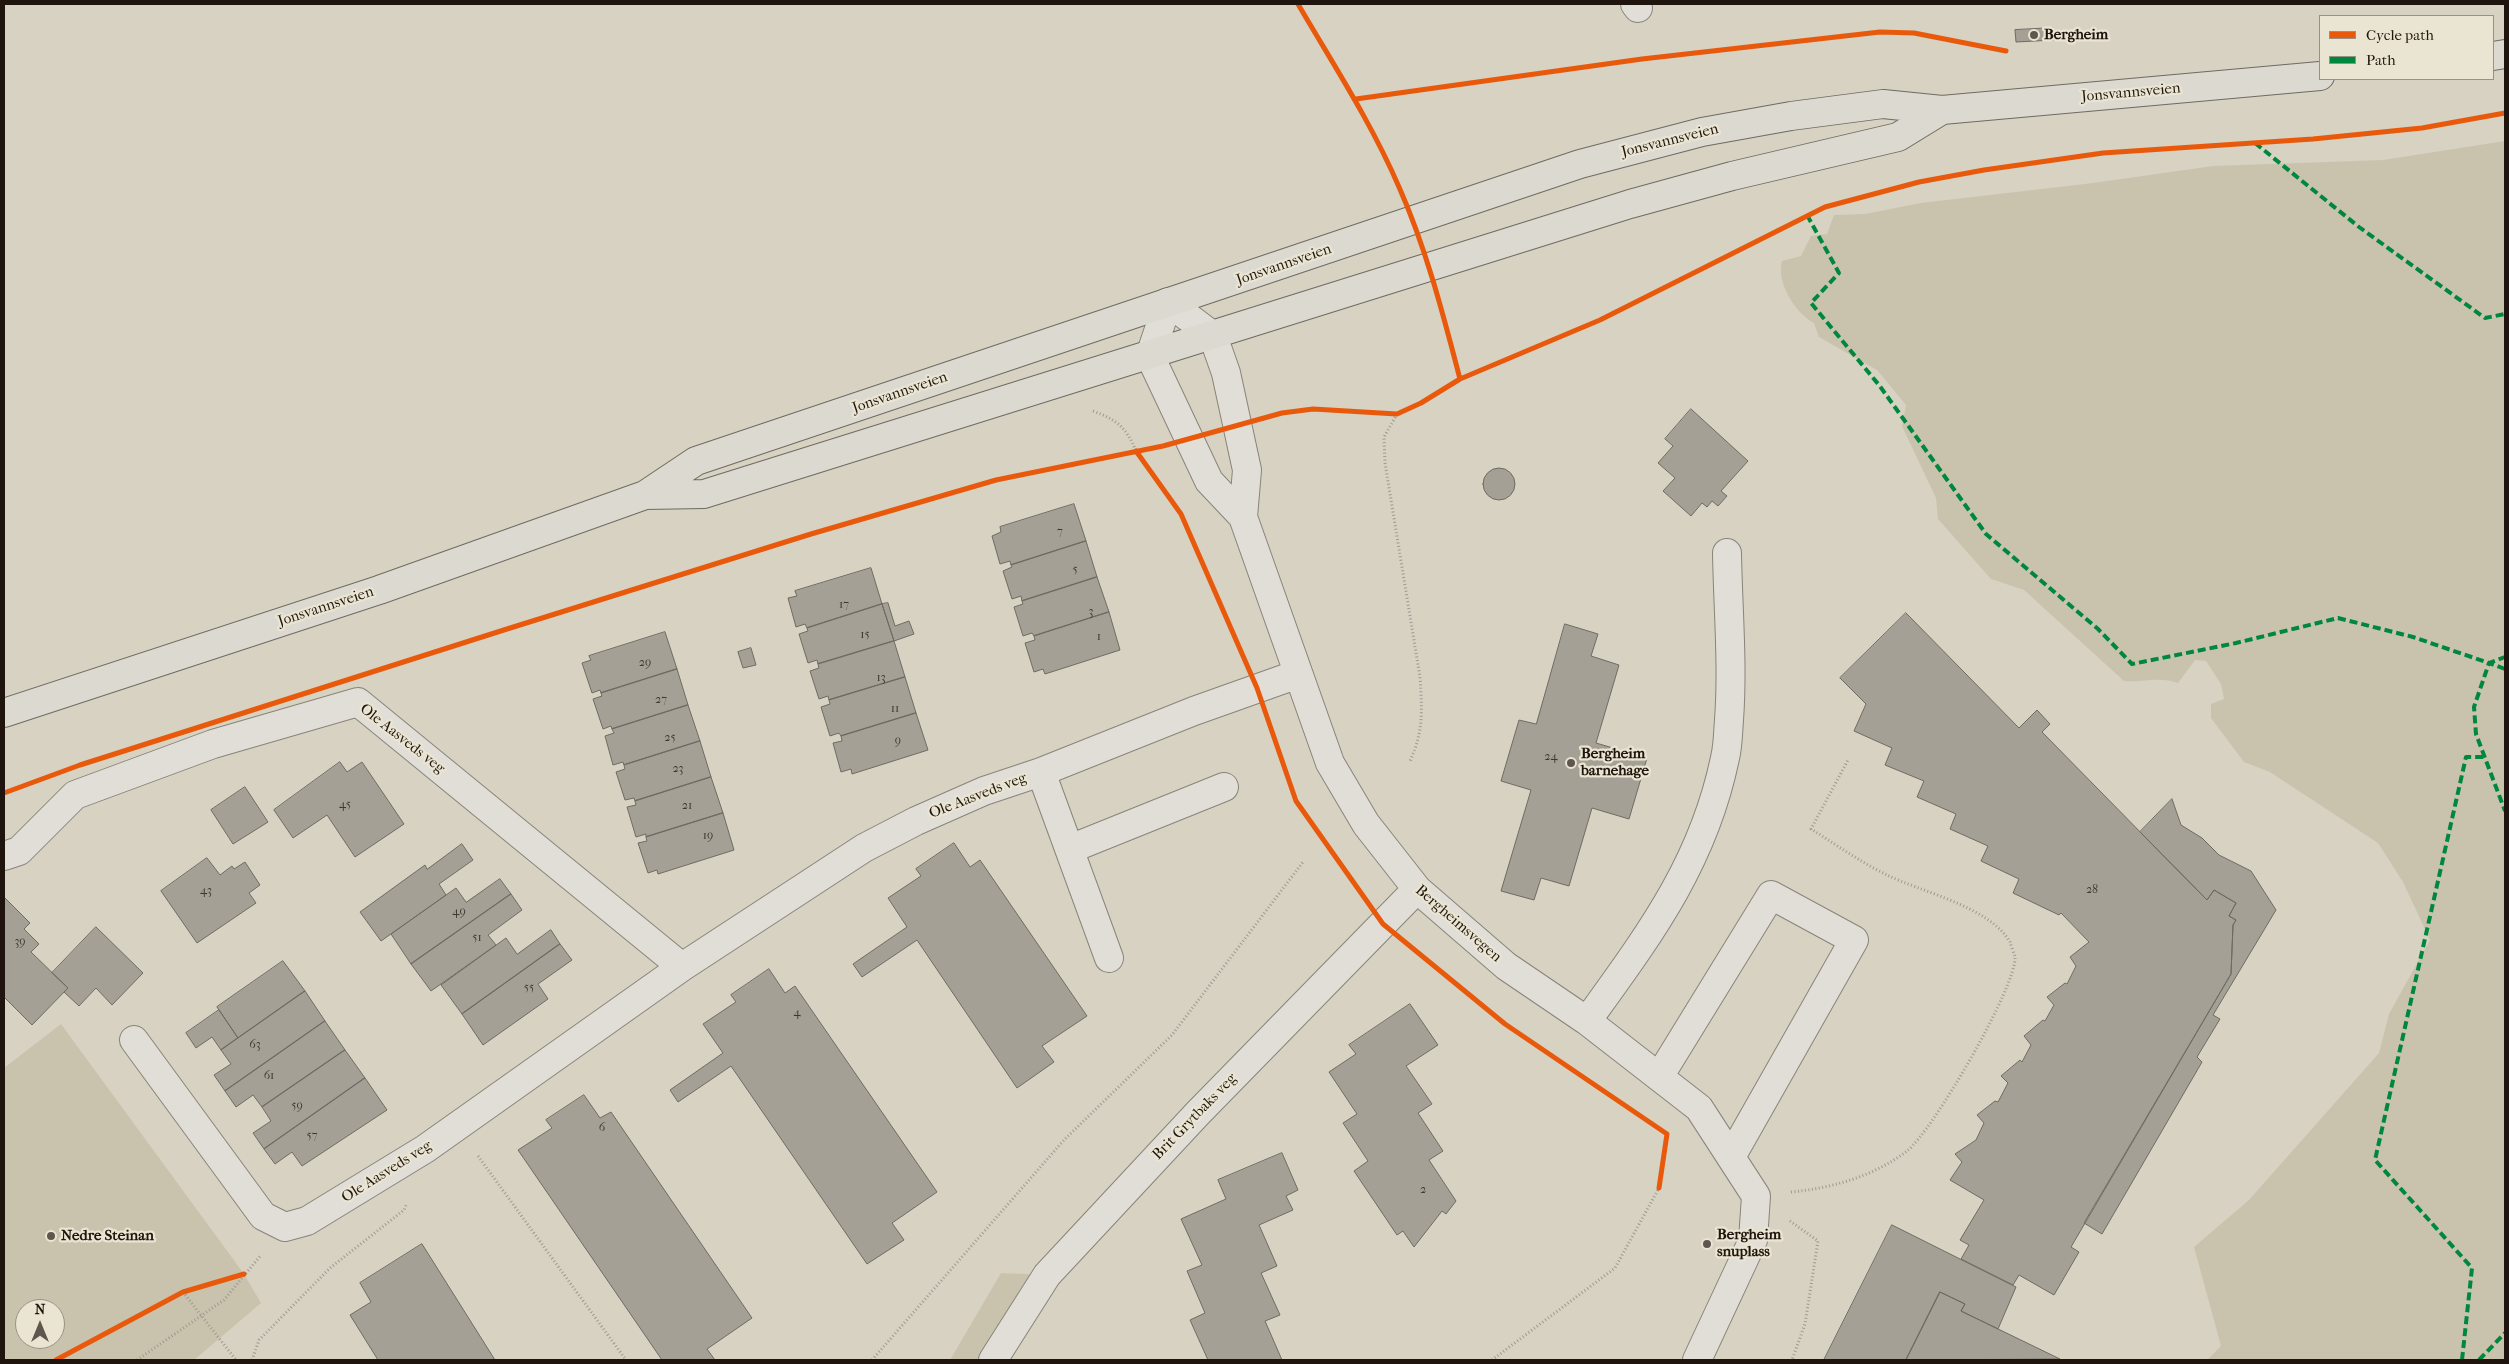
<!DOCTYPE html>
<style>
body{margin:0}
#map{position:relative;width:2509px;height:1364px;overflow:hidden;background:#d7d2c2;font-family:"IM FELL French Canon",serif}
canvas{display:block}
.frame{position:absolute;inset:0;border:5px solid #1f150e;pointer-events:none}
.legend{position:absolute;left:2319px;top:15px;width:175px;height:65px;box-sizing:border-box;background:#eae5d2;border:1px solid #999284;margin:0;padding:6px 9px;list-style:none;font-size:15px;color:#1f150e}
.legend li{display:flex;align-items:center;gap:10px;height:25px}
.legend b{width:25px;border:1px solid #999284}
.north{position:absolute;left:15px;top:1299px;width:50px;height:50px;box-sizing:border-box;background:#eae5d2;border:1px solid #999284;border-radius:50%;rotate:0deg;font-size:14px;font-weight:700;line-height:20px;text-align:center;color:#1f150e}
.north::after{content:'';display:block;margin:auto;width:18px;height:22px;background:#5f574d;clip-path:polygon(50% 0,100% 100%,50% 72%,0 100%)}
</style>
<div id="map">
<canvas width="2509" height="1364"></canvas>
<div class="frame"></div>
<ul class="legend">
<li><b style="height:6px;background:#e8590c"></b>Cycle path</li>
<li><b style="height:6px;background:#00873e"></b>Path</li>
</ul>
<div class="north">N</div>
</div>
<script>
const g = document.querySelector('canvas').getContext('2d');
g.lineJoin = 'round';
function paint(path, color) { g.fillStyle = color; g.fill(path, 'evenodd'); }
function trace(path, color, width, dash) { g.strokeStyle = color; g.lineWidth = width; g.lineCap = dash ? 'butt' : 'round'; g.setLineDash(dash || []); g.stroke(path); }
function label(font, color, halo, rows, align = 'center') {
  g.font = font + ' "IM FELL French Canon",serif'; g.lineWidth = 4.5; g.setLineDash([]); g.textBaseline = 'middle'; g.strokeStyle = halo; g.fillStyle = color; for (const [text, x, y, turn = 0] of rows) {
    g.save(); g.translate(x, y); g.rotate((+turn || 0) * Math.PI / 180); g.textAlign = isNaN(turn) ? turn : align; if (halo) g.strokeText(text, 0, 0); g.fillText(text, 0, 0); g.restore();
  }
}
paint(new Path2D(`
 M2505,141v1219h-298l14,-14 -27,-99 55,-47 130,-147 10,-39 41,-74 -27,-58 -25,-39 -108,-71 -26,-10 -33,-44v-14l13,-5 -3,-15 -15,-23 -11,-1 -17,23c-19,-7 -35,0 -54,-2l-100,-91 -33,-11 -53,-60 -2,-21 -34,-72 4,-21 -29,-35 -58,-33 -5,-14c-19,-10 -38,-41 -32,-62l19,-5 10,-20 16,-2 7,-19 31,-1 56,-11 172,-20 120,-17 170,-6z
 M61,1024l183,250 17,29 -67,57h-190v-292zM25,1309h30v30h-30z
 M1001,1273l46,2 -54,85h-43z`), '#c9c3ae');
const building = new Path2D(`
 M2053,28l1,12 -38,2 -1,-12z
 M1691,409l57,52 -27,30 6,5 -9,10 -6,-5 -5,6 -5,-4 -11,13 -28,-25 12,-13 -17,-15 15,-17 -8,-7z
 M1483 484a16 16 0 1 1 32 0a16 16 0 1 1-32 0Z
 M1074,504l12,37 -75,24 -1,-4 -10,3 -8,-28 9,-4 -1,-5z
 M1086,541l11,36 -75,24 -1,-5 -9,3 -9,-28 9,-4 -1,-2z
 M871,568l11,36 -75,24 -2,-4 -9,3 -8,-29 9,-2 -2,-5z
 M1097,577l12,35 -75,24 -2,-3 -9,3 -9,-29 9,-3 -1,-3z
 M888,603l7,23 14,-5 5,13 -20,7 -12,-37z
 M882,604l12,37 -76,23 -1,-4 -9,3 -9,-29 9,-3 -1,-3z
 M1109,612l11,38 -75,24 -2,-5 -9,3 -9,-29 10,-3 -1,-4z
 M1906,613l113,115 18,-18 13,14 -8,8 165,168 7,-10 22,13 -7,13 7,4 -3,5 -2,49 -160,273 8,5 -25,43 -35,-20 -6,10 -52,-26 8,-14 -9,-5 24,-40 -34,-20 12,-18 -7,-8 21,-14 8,-17 -7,-8 18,-14 3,1 10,-19 -7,-7 19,-16 2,2 9,-17 -7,-9 19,-16 2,1 9,-16 -7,-8 18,-14 2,1 9,-18 -6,-9 19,-15 -28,-29 -2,2 -46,-22 6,-14 -38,-18 7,-15 -38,-17 6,-15 -39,-17 7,-16 -39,-16 7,-17 -38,-17 12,-27 -26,-26z
 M1565,624l33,10 -7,22 28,9 -23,78 51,15 -18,61 -37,-11 -23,78 -28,-8 -7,22 -33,-9 30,-101 -30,-9 18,-61 17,4z
 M665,632l12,37 -76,24 -1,-3 -8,3 -10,-30 9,-3 -2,-4z
 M894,641l11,36 -76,23 -1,-4 -9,3 -9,-28 9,-3 -1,-4z
 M751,648l5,17 -13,3 -5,-16z
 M677,669l11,36 -76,24 -1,-3 -8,3 -10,-30 9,-3 -1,-3z
 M905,677l11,36 -75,23 -2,-3 -9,3 -9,-29 9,-3 -1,-4z
 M688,705l12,36 -76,24 -1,-3 -10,3 -8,-29 9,-3 -2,-4z
 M916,713l12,37 -76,24 -1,-5 -10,3 -8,-29 9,-2 -1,-5z
 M700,741l11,36 -76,24 -1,-3 -9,2 -9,-28 9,-3 -1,-4z
 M340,762l7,10 15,-10 42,62 -49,33 -28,-42 -34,23 -19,-28z
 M711,777l12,36 -77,24v-3l-10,3 -9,-30 9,-2 -1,-4z
 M245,787l23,35 -35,22 -22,-34z
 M2172,799l9,26 21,13 17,17 32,16 25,39 -63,105 7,4 -23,38 5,5 -100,172 -18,-11 147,-249 2,-49 3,-5 -7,-4 7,-13 -22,-13 -7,10 -67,-68z
 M723,813l11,37 -76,24 -1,-4 -9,3 -10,-30 9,-2 -1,-4z
 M954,843l16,24 10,-7 107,156 -45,30 12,16 -37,26 -100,-148 -55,37 -9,-13 54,-37 -19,-29 33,-22 -5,-7z
 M462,844l11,16 -34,24 7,11 -65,46 -21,-29 65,-47 2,4z
 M207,858l13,17 12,-9 2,3 11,-7 15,23 -11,8 7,10 -59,40 -36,-52z
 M500,879l11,15 -100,70 -20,-30 65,-46 10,14z
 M511,894l11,16 -34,25 8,10 -65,46 -20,-27z
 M4,897l26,26 -6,6 15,15 -8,8 37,36 -36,37 -28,-28z
 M96,927l47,46 -31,32 -16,-17 -17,18 -15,-14 4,-4 -16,-15z
 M551,930l9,14 -98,70 -21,-29 65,-47 11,16z
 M560,944l12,16 -34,24 10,15 -65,46 -21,-31z
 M283,961l22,30 -67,47 -21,-31z
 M769,969l16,24 10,-7 142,206 -45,31 12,17 -37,24 -136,-198 -53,36 -8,-12 53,-37 -20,-29 33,-22 -5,-7z
 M305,991l20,30 -100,70 -11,-16 17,-11 -10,-14z
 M1410,1004l28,41 -32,21 26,38 -14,9 25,38 -14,9 27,41 -10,13 -4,-3 -28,36 -11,-16 -6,4 -43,-64 14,-10 -25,-38 14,-9 -28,-42 27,-18 -7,-9z
 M219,1010l19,28 -17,12 -9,-13 -16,11 -10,-15z
 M325,1021l20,29 -83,57 -9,-12 -17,12 -11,-16z
 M345,1050l20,28 -101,71 -11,-16 18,-12 -9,-14z
 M365,1078l22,32 -85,56 -10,-14 -17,12 -11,-15z
 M584,1095l16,23 11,-6 141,206 -45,31 8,11h-53l-144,-210 34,-22 -6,-8z
 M1282,1153l16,37 -12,6 7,14 -34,15 18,41 -16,7 19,42 -15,6 17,39h-74l-18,-40 15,-7 -18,-42 15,-6 -21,-46 45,-20 -8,-19z
 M1892,1225l124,62 -18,42 -37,-18 4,-7 -25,-12 -34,68h-82z
 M422,1244l73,116h-117l-28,-45 21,-13 -11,-19z
 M1940,1292l25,12 -4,7 99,48 -154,1z`);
paint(building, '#a4a095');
trace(building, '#6e6b62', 1);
const minor = new Path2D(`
 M1635,4l3,4
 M1243,517l-34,-36 -59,-125 18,-54 45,34 13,37 21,97 -4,47 87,246 36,61 51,65 89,77 81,55 112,87 57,88 -3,44 -56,120
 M1041,772l68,186
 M1070,849l154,-62
 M4,856l15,-5 56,-56 138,-51 145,-42 324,265
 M1587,1021c62,-86 116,-157 138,-263 3,-12 3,-26 4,-38 4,-55 -1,-111 -2,-167
 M134,1040l129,176 22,11 22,-6 118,-72 257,-182 182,-119 52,-27 68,-30 57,-19 153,-61 104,-37
 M1659,1077l112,-182 83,45 -123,217
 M993,1360l54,-85 151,-162 219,-224`);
const major = new Path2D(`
 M2493,56l12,-2
 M645,495l59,-1 926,-290 102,-28 166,-39 44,-27
 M4,713l375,-123 266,-95 51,-34 884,-297 122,-32 89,-16 92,-12 59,6 378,-34`);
trace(minor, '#88847a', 30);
trace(major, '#6e6b62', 30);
trace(new Path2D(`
 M1093,411c24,9 33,16 43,40
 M1397,414l-13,23 1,26 35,214c2,32 4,54 -10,84
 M478,1156l148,204
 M1791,1192c42,-4 83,-16 116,-41 25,-19 110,-165 108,-194 -1,-4 -4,-11 -5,-15 -21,-36 -90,-50 -125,-68 -26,-13 -50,-30 -74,-45l37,-69
 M1790,1221l28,20 -13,83 -13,36
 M183,1292l53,68
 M137,1360l87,-60 37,-45
 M252,1360l7,-20 71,-72 74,-58 2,-5
 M872,1360l192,-220 108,-105 131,-173
 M1492,1360l123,-92 44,-80`), '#9c9a93', 3, [1, 2.5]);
trace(minor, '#e0ded6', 28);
trace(major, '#dbd9d0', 28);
trace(new Path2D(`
 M2255,143l104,84 126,91 20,-4
 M1807,215l32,58 -28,30 68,82 107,149 112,95 34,35 104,-21 102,-25 75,19 76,26 16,-6
 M2505,669l-16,-6 -15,44 2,27 29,77
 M2462,1360l10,-92 -97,-108 91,-403h19
 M2479,1360l26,-27`), '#00873e', 4, [8, 4]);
trace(new Path2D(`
 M1298,4c35,60 73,118 101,183 27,61 44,127 61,192
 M1356,99l286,-40 238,-27 34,1 92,18
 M1136,451l45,63 76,174 39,113 87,123 122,100 162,110 -8,54
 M4,793l76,-28 427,-136 304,-95 185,-54 167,-34 119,-33 31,-4 84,5 24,-11 39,-24 140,-59 225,-113 94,-25 65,-12 119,-17 210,-14 109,-11 83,-15
 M56,1360l127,-68 61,-18`), '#e8590c', 5);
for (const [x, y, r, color] of [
 [2034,35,5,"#5f574d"],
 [1571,763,5,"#5f574d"],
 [51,1236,5,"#5f574d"],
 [1707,1244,5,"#5f574d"]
]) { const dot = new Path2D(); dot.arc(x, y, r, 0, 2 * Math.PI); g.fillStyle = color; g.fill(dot); trace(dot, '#eae5d2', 2); }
label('12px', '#403830', null, [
 ["7",1060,532],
 ["5",1075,570],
 ["17",844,605],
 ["3",1091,612],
 ["15",865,635],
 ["1",1099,637],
 ["29",645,663],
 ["13",881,678],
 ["27",661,700],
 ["11",895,709],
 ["25",670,738],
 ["9",898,741],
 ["24",1551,757],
 ["23",678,769],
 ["45",345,805],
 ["21",687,806],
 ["19",708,836],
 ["28",2092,890],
 ["43",206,891],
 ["49",459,912],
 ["51",477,938],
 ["39",20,942],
 ["55",529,988],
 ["4",797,1013],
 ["63",255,1045],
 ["61",269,1076],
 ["59",297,1106],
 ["6",602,1128],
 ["57",312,1136],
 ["2",1423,1190]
]);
label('bold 15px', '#1f150e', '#eae5d2', [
 ["Bergheim",2044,35],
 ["Bergheim",1581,754],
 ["barnehage",1581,771],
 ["Bergheim",1717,1235],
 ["snuplass",1717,1252],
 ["Nedre Steinan",61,1236]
], 'left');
label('15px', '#1f150e', '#eae5d2', [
 ["Jonsvannsveien",2131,93,-5],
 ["Jonsvannsveien",1670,141,-14],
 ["Jonsvannsveien",1284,265,-19],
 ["Jonsvannsveien",900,393,-19],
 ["Jonsvannsveien",326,607,-18],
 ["Ole Aasveds veg",402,739,38],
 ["Ole Aasveds veg",978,796,-21],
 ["Bergheimsvegen",1458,924,41],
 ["Brit Grytbaks veg",1195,1117,-46],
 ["Ole Aasveds veg",387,1172,-32]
]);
</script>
